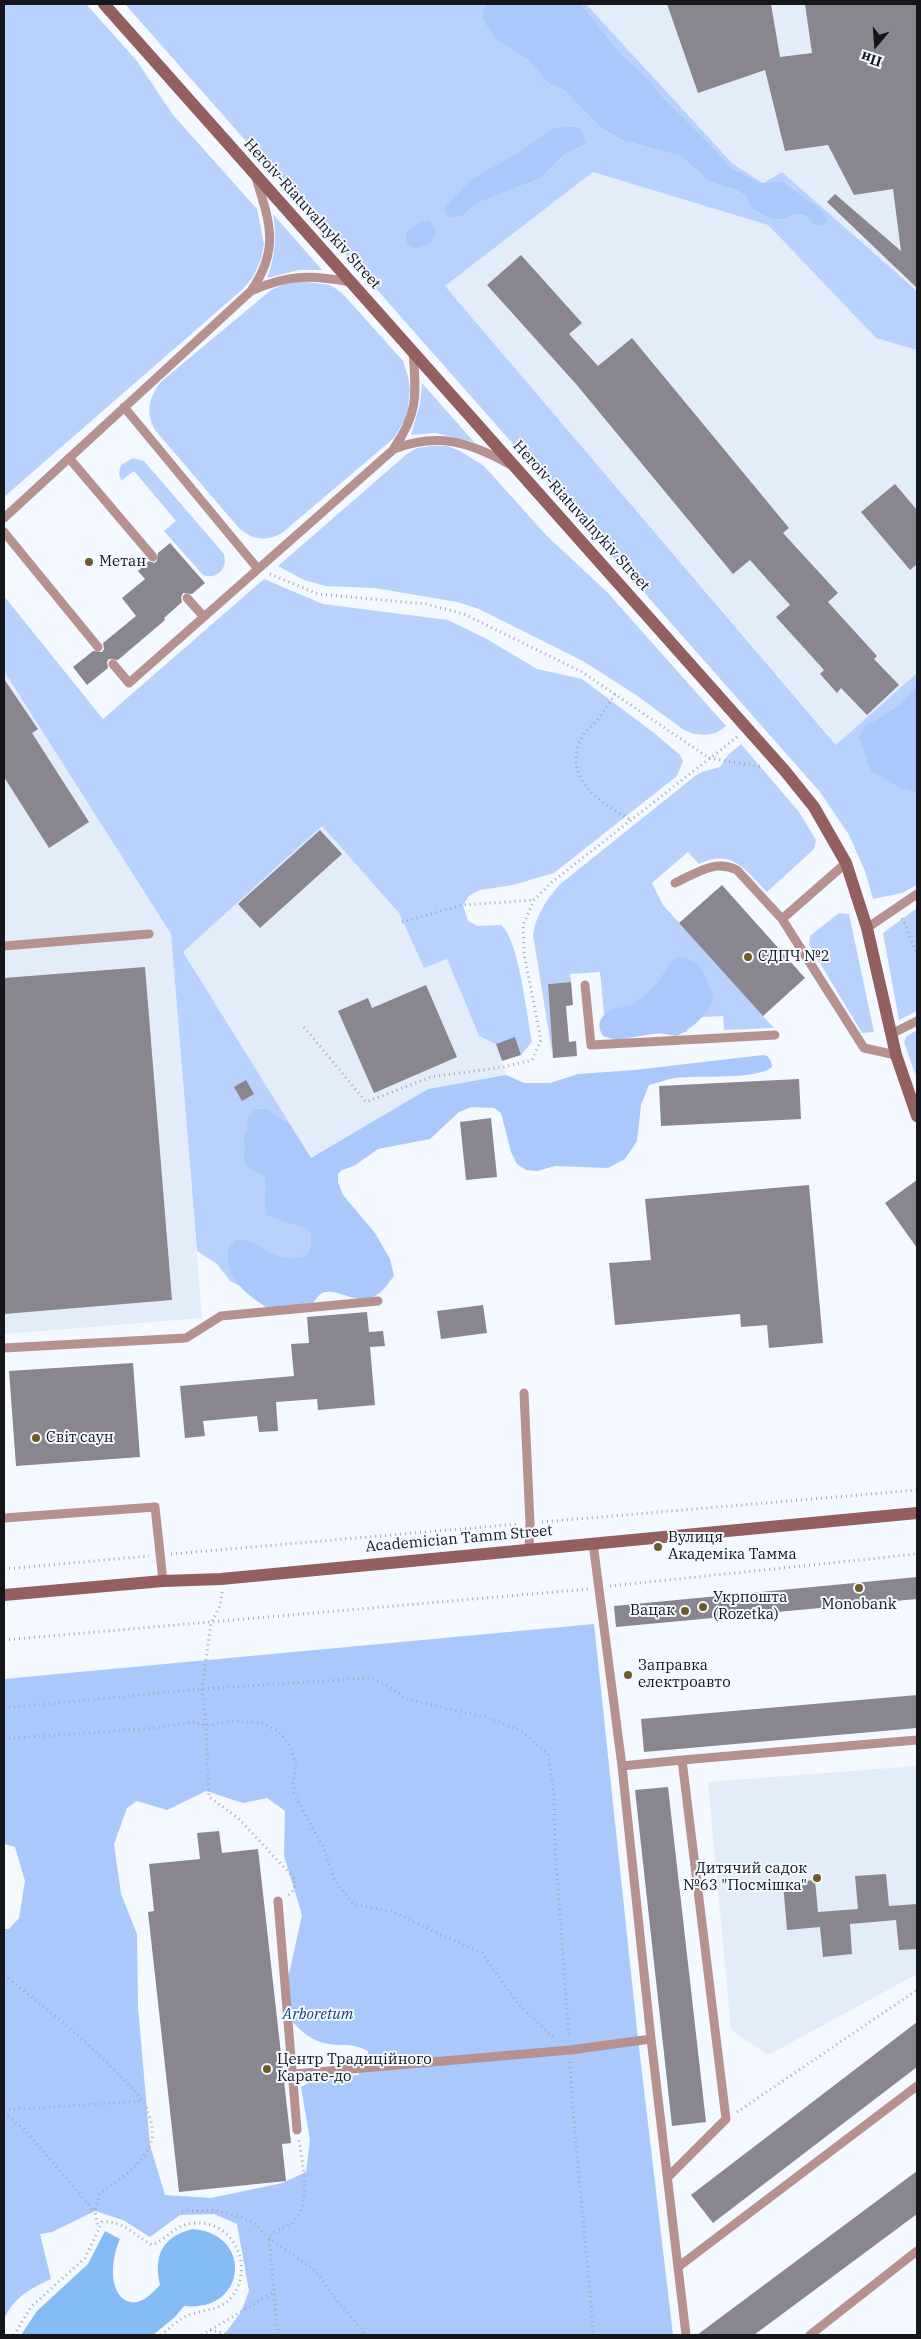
<!DOCTYPE html>
<meta charset="utf-8">
<style>
body{margin:0}
#map{position:relative;width:921px;height:2339px;overflow:hidden;background:#f4f8ff;font-family:"IBM Plex Serif",serif}
canvas{display:block}
.frame{position:absolute;inset:0;border:5px solid #14161a;pointer-events:none}
.north{position:absolute;left:851px;top:20px;width:50px;height:50px;-webkit-text-stroke:4px #f4f8ff;paint-order:stroke;rotate:198deg;font-size:14px;font-weight:700;line-height:20px;text-align:center;color:#14161a}
.north::after{content:'';display:block;margin:auto;width:18px;height:22px;background:#14161a;clip-path:polygon(50% 0,100% 100%,50% 72%,0 100%)}
</style>
<div id="map">
<canvas width="921" height="2339"></canvas>
<div class="frame"></div>
<div class="north">Пн</div>
</div>
<script>
const g = document.querySelector('canvas').getContext('2d');
g.lineJoin = 'round';
function paint(path, color) { g.fillStyle = color; g.fill(path, 'evenodd'); }
function trace(path, color, width, dash) { g.strokeStyle = color; g.lineWidth = width; g.lineCap = dash ? 'butt' : 'round'; g.setLineDash(dash || []); g.stroke(path); }
function label(font, color, halo, rows, align = 'center') {
  g.font = font + ' "IBM Plex Serif",serif'; g.lineWidth = 4; g.setLineDash([]); g.textBaseline = 'middle'; g.strokeStyle = halo; g.fillStyle = color; for (const [text, x, y, turn = 0] of rows) {
    g.save(); g.translate(x, y); g.rotate((+turn || 0) * Math.PI / 180); g.textAlign = isNaN(turn) ? turn : align; if (halo) g.strokeText(text, 0, 0); g.fillText(text, 0, 0); g.restore();
  }
}
paint(new Path2D(`
 M586,4h331v287l-135,-119 -19,11 -30,-19z
 M593,172l175,53 108,113 41,12v323l-80,72 -392,-459z
 M4,671l167,263 31,384 -198,16z
 M322,826l77,87 25,55 23,-9 32,77 17,8 10,31 -78,14 -117,69 -128,-206z
 M917,1766v208l-149,81 -37,-25 -23,-248z`), '#e3ecf9');
paint(new Path2D(`
 M4,4h82l51,57 36,54 84,94 7,35 -3,15 -8,18 -9,11 -240,209z
 M125,4h361l-3,7 14,29 31,20 21,24 15,6 36,37 22,13 58,16 30,26 28,9 7,5 8,14 18,9h13l12,-5 9,2 9,7 -9,-25 -14,-12 -7,-5 -23,2 -31,-16 -15,-18 -55,-55 -16,-20 -22,-19 -41,-51h5l147,160 30,19 19,-11 135,119v59l-41,-12 -108,-113 -175,-53 -148,114 391,459 81,-72v13l-18,19 -34,21 50,66h2v93l-15,8 -29,6 -8,-28 -16,-36 -29,-43zM551,129l35,15 -22,11 -23,23 -66,26 42,-51z
 M273,214l49,56h-23l-32,8c8,-21 10,-41 6,-64z
 M300,281l30,4 12,8 61,68 5,15 2,14 -3,26 -13,22 -112,95c-17,9 -30,7 -44,-6l-83,-97c-10,-18 -6,-34 7,-49l109,-91 14,-6z
 M422,383l52,59 -39,-9 -24,2 9,-31z
 M432,446h15l13,5 24,15 63,70 60,56 119,134 -10,7 -10,2 -12,-1 -10,-4 -48,-35 -53,-34 -104,-52 -22,-7 -82,-14 -50,-2 -21,-6 -26,-14 129,-112 10,-6z
 M133,458l11,3 80,93 1,9c-3,11 -12,16 -22,12l-39,-44 12,-10 -42,-50 -13,10 -2,-8 2,-8z
 M264,579l59,25 125,16 37,18 52,31 45,10 72,54 26,22 3,6 -6,15 -123,97 -41,12 -33,5 -11,6 -6,9 5,16 10,5 23,-1c18,14 26,92 31,117l-11,13 -6,-17 -19,6 -17,-8 -32,-77 -23,9 -25,-55 -77,-87 -139,126 199,320 -131,20 -21,-11 -13,-17 -20,-13 -26,-317 -167,-263v-75l99,123z
 M741,744l58,68 17,28 -2,9 -47,43c-22,-22 -34,-44 -68,-28l-11,-12 -36,31 11,22 111,123 -50,2 -1,-14 -37,2 1,14 -81,4 -6,-64 -30,2 1,8 -23,2 5,74 -20,-123c3,-20 13,-34 26,-50l136,-109 7,-4 18,-5 8,-12z
 M917,908v103l-18,9 -16,-87z
 M839,913l10,1 25,118 -12,1 -53,-88 1,-9z
 M917,1030v49l-13,-37 3,-6z`), '#b8d2fd');
paint(new Path2D(`
 M486,4h95l41,51 22,19 16,20 55,55 15,18 31,16 23,-2 39,31 4,8 -5,6 -8,-2 -9,-8 -9,-2 -12,5h-13l-18,-9 -8,-14 -7,-5 -28,-9 -30,-26 -58,-16 -22,-13 -36,-37 -15,-6 -21,-24 -31,-20 -14,-20v-9z
 M565,127h12l6,5 3,12 -22,11 -23,23 -66,26 -13,12 -13,1 -5,-5 2,-6 25,-26 46,-27 34,-24z
 M429,220l7,10 -4,11 -16,8 -9,-4 -1,-13 13,-9z
 M917,686v106h-2l-17,-5 -27,-16 -12,-34 6,-11 34,-21z
 M678,957c19,1 26,13 31,29 2,4 4,7 4,11 -1,15 -24,34 -37,39l-17,-3 -43,7 -13,-4c-5,-8 -5,-14 1,-21 9,-10 23,-6 32,-13 6,-5 13,-10 18,-15 9,-10 13,-24 24,-30z
 M763,1055c7,1 8,5 9,12 -14,13 -75,8 -97,11 -8,1 -17,5 -26,7l-8,20 -4,36 -12,18 -17,9 -53,-2 -18,5 -11,-1 -9,-6 -6,-12 -10,-39 -7,-5 -22,-1 -13,5 -29,27 -52,10 -24,17 -12,4 -4,4v8l5,13 32,38 15,26 4,17c-5,6 -11,16 -19,20 -18,10 -39,-9 -53,-3 -4,2 -7,8 -10,11l-43,5c-21,-13 -46,-32 -41,-60l9,-10c27,2 36,27 70,17l4,-8v-14l-5,-6 -39,-12c-4,-11 0,-26 -2,-39l-17,-10 -5,-8 2,-9 -1,-12 3,-8 1,-13 8,-8h11l23,16 21,33 117,-69 78,-14 18,8h26l28,-9 57,-4z
 M594,1624l44,415 35,296h-449l17,-23 8,-21 -12,-67 -23,-10 -34,1 -30,22 -27,-17 -28,-9 -43,21 -12,2 11,45c-21,10 -37,18 -47,40v-390h5l10,-11 6,-37 -10,-34 -11,-3v-165zM206,1791l37,12 24,-5 18,13 -1,45 18,59 -13,59 -2,41c11,14 23,26 42,29 17,3 20,-2 39,7l-1,11 -9,13 -37,2 -20,10 9,53 -4,32 -24,11 -71,15 -46,-3 -15,-50 -12,-138 -1,-73 -16,-40 -7,-50 13,-36 10,-7 30,9z`), '#aac8fb');
paint(new Path2D(`
 M193,2229c61,5 54,84 -9,77l-9,11 -22,18h-132l16,-24 51,-47 17,-33 15,8c-8,16 -13,53 7,62 4,2 11,2 15,-1 7,-3 13,-10 18,-15 -7,-30 3,-49 33,-56z`), '#85bcf4');
paint(new Path2D(`
 M667,4h104l9,53 32,-4 -7,-49h112v284l-90,-86 8,-8 66,57 -8,-62 -39,6 -26,-50 -43,6 -20,-81 -67,23z
 M521,255l61,68 -13,11 29,32 34,-28 157,190 -6,5 55,60 -10,9 49,54 -3,3 25,26 -32,30 -26,-27 -4,5 -17,-19 4,-4 -48,-53 14,-12 -40,-45 -17,14 -157,-190 -89,-99z
 M895,484l22,26v54l-7,6 -49,-58z
 M170,543l35,40 -13,11 -9,-1 -2,4 1,5 -18,16 1,2 -47,40 -9,-1 -2,3 1,6 -21,17 -14,-18 20,-16 9,1 2,-3 -1,-6 33,-27 -14,-18 23,-19 -7,-8 11,-10 5,2 3,-2 1,-8z
 M4,679l34,50 -6,4 57,89 -40,26 -45,-71z
 M320,830l22,24 -82,74 -22,-24z
 M722,885l83,93 -42,38 -84,-93z
 M145,967l27,333 -168,14v-336z
 M571,982l2,23 -7,1 3,36 7,-1 1,15 -24,2 -5,-74z
 M426,985l31,72 -83,36 -36,-82 30,-13 4,10z
 M515,1037l6,18 -19,6 -6,-17z
 M799,1079l2,40 -140,7 -2,-40z
 M246,1080l8,14 -12,7 -8,-14z
 M491,1118l6,59 -31,3 -6,-58z
 M917,1180v68l-32,-45z
 M809,1185l14,158 -54,5 -2,-23 -26,2 -1,-13 -125,11 -6,-62 42,-3 -6,-61z
 M483,1305l4,28 -46,6 -4,-28z
 M367,1312l2,20 14,-1 2,15 -15,1 5,58 -57,5 -1,-11 -41,3 2,29 -19,1 -2,-16 -54,5 2,15 -20,2 -5,-52 114,-10 -3,-32 18,-1 -2,-26z
 M133,1363l7,94 -124,9 -7,-95z
 M917,1577v22l-301,28 -2,-21z
 M917,1695v33l-273,24 -3,-33z
 M668,1787l38,335 -34,4 -37,-336z
 M219,1831l3,22 36,-4 33,294 -9,1 4,37 -107,11 -31,-280 6,-1 -5,-47 51,-5 -3,-26z
 M886,1874l3,32 28,-2v45l-18,1 -3,-30 -46,4 2,30 -29,3 -3,-30 -33,3 -4,-47 32,-3 3,32 40,-3 -3,-33z
 M917,2022v45l-204,156 -22,-28z
 M917,2171v43l-163,121h-57z`), '#8a8690');
trace(new Path2D(`
 M270,574l48,20 108,10 38,10 118,58 127,86 53,9
 M615,694c-6,9 -11,18 -18,26 -4,5 -9,9 -13,14 -26,40 15,69 47,86
 M902,918l15,36
 M402,922l61,-17 71,-5
 M304,1027l62,75 65,-25 73,-10 28,-7 9,-20 -17,-86 -1,-29 11,-25 18,-18 185,-145
 M542,1522l375,-32
 M171,1554l347,-30
 M4,1569l145,-13
 M610,1586l307,-32
 M222,1592l-2,14 -9,17 -9,66 4,37 3,71 29,21 57,61c1,7 -1,13 -8,17
 M4,1640l584,-51
 M4,1708l198,-19 168,-11 17,7 18,14 84,19 32,13 27,23 6,39 1,54 14,191
 M4,1739l151,-11 37,-6 14,4 24,-5 31,2 16,7 12,14 7,20 -3,20 1,10 30,55 11,32 19,23 36,7 92,42 36,51 37,35
 M4,1975c41,32 81,64 117,102 9,9 22,21 26,32 3,7 7,23 5,30 -8,28 -33,38 -53,56l-4,16 3,17
 M570,2062c5,91 17,182 23,273
 M4,2110l137,-9
 M737,2112l180,-122
 M4,2113l20,16 70,82
 M182,2211l32,-1 24,6 16,7 15,15 47,33 17,25 33,39
 M210,2330l22,5
 M14,2335l17,-28 54,-49 17,-36c21,-2 33,14 50,23 17,-7 22,-21 44,-22 37,-2 58,43 37,72 -12,17 -27,13 -44,20 -10,4 -19,13 -28,20
 M202,2335l72,-43
 M278,2335l-9,-97c5,-9 16,-9 23,-15 21,-21 10,-58 7,-83`), '#a5a9af', 3, [1, 4]);
trace(new Path2D(`
 M251,291c29,-42 19,-68 5,-113
 M124,407l134,162
 M394,448c25,-36 22,-54 19,-96
 M69,458l84,99
 M4,518l247,-227c38,-17 60,-16 100,-9
 M4,532l94,115
 M187,598l17,19
 M113,664l16,19 265,-234c44,-17 75,-7 115,15
 M846,863l-64,56 82,129 32,7
 M675,883c22,-10 39,-24 62,-13l45,49
 M867,928l50,-34
 M4,946l145,-12
 M585,985l6,60 184,-10
 M891,1034l26,-13
 M4,1348l182,-10 35,-22 157,-15
 M524,1393l6,130 -1,25
 M4,1518l151,-11 8,74
 M593,1543l29,223 29,273 35,296
 M682,1760l235,-20
 M622,1766l60,-6 44,359 -58,58
 M278,1901l19,229
 M294,2074l276,-24 81,-11
 M678,2267l239,-181
 M810,2335l107,-84`), '#b69190', 9);
trace(new Path2D(`
 M104,4l681,767 29,36 32,56 21,65 29,127 21,61
 M4,1595l159,-14 58,-2 696,-66`), '#93605f', 12);
for (const [x, y, r, color] of [
 [89,562,5,"#6e5b2a"],
 [748,957,5,"#6e5b2a"],
 [36,1438,5,"#6e5b2a"],
 [658,1547,5,"#6e5b2a"],
 [859,1588,5,"#6e5b2a"],
 [703,1607,5,"#6e5b2a"],
 [685,1611,5,"#6e5b2a"],
 [628,1675,5,"#6e5b2a"],
 [817,1878,5,"#6e5b2a"],
 [267,2069,5,"#6e5b2a"]
]) { const dot = new Path2D(); dot.arc(x, y, r, 0, 2 * Math.PI); g.fillStyle = color; g.fill(dot); trace(dot, '#f4f8ff', 2); }
label('15px', '#14161a', '#f4f8ff', [
 ["Heroiv-Riatuvalnykiv Street",312,214,48],
 ["Heroiv-Riatuvalnykiv Street",581,516,48],
 ["Academician Tamm Street",459,1539,-5]
]);
label('15px', '#14161a', '#f4f8ff', [
 ["Метан",99,562],
 ["СДПЧ №2",758,957],
 ["Світ саун",46,1438],
 ["Вулиця",668,1538],
 ["Академіка Тамма",668,1555],
 ["Укрпошта",713,1598],
 ["(Rozetka)",713,1615],
 ["Monobank",859,1605,"center"],
 ["Вацак",675,1611,"right"],
 ["Заправка",638,1666],
 ["електроавто",638,1683],
 ["Дитячий садок",807,1869,"right"],
 ["№63 \"Посмішка\"",807,1886,"right"],
 ["Центр Традиційного",277,2060],
 ["Карате-до",277,2077]
], 'left');
label('italic 15px', '#163e86', '#f4f8ff', [
 ["Arboretum",318,2015]
]);
</script>
